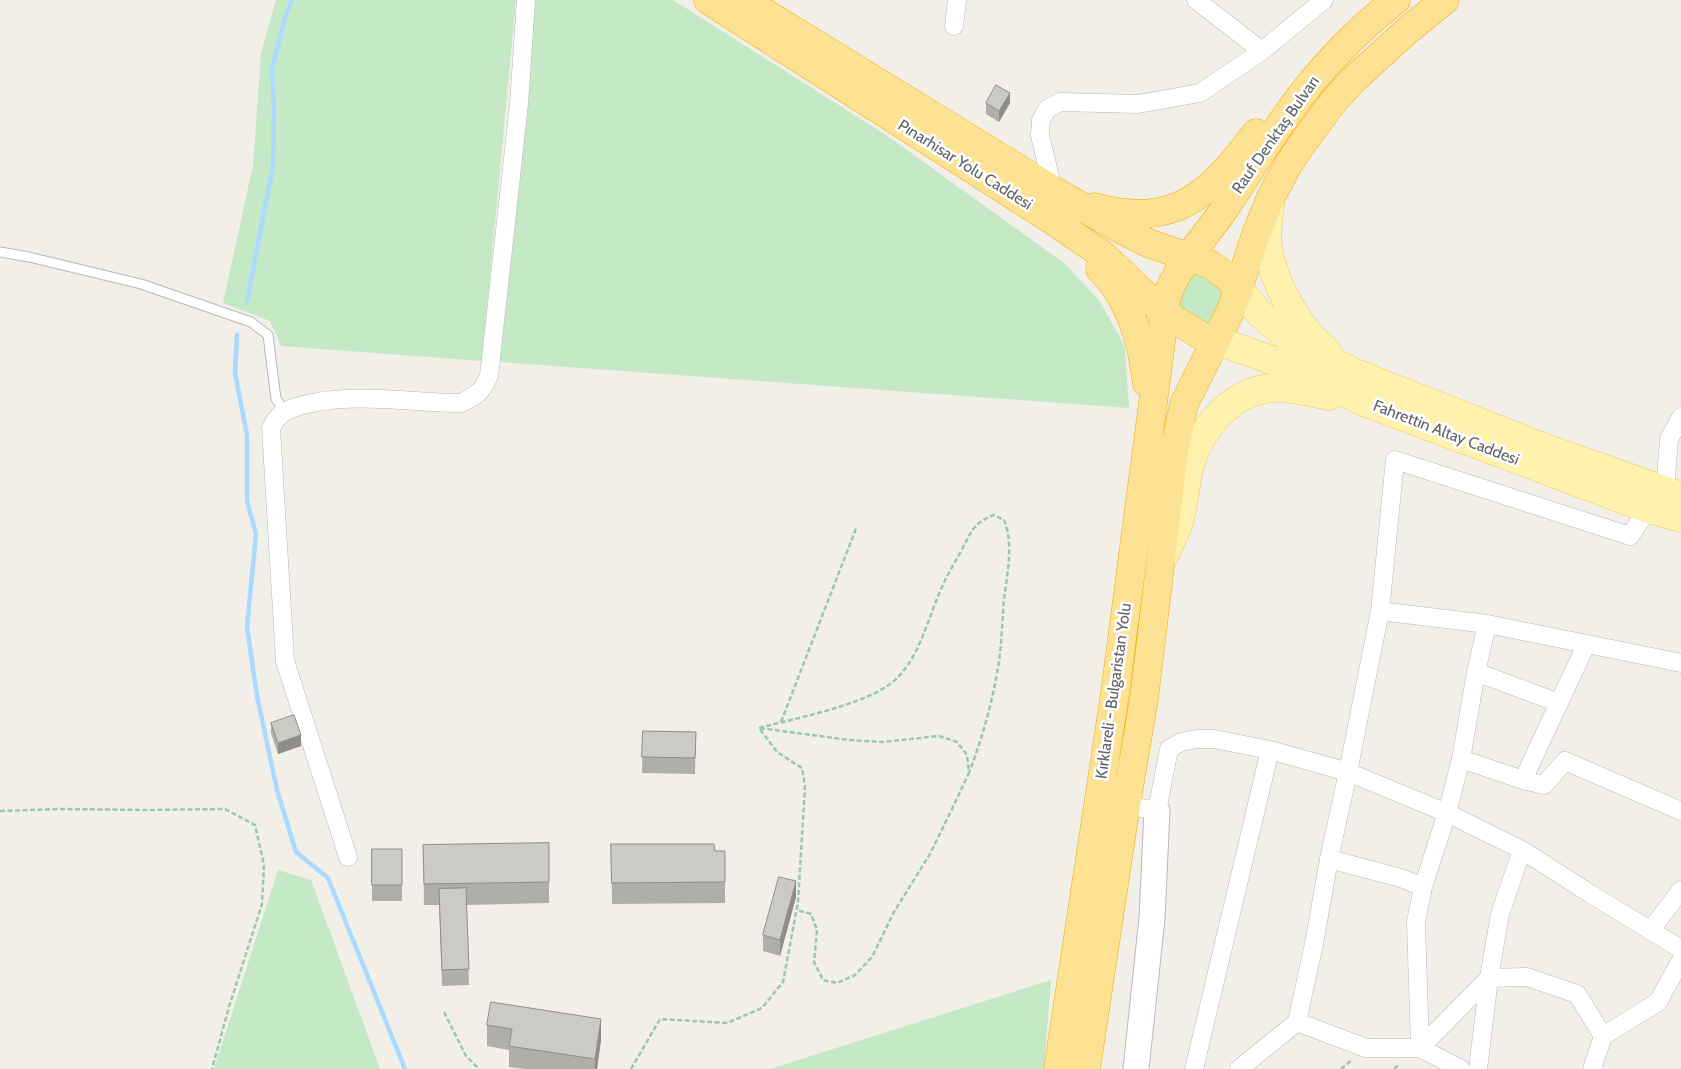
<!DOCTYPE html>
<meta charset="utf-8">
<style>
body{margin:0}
canvas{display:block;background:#f1efe8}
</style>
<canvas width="1681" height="1069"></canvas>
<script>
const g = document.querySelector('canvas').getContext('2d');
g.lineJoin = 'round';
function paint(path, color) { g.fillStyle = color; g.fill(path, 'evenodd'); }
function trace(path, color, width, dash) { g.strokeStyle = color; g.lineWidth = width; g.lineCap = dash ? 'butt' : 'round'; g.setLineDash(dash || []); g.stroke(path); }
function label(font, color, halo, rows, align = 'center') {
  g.font = font + ' Cabin,sans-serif'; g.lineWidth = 5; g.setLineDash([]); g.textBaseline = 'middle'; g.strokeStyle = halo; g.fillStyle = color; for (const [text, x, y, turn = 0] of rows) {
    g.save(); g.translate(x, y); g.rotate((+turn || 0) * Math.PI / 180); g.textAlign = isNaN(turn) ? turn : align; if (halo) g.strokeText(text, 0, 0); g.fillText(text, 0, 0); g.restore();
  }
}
paint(new Path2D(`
 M276,0h240l-34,361 -201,-15 -11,-25 -47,-18 30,-138 8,-112z
 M535,0h138l213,135 178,128 35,37 26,47 4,61 -629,-46 22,-208z
 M1200,274l25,15 -13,33 -9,2 -26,-19 2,-17 13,-12z
 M278,870l33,10 69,189h-166z
 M1051,980l-7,89h-274z`), '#c5e8c5');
trace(new Path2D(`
 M247,301l26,-135 1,-57 -2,-41 14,-53 6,-15
 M237,335l-2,38 12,62v66l9,33 -9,93 10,69 20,94 19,62 32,26 77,191`), '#aadaff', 4.5);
const lane = new Path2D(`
 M0,252l29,5 112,27 110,38 17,13 8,64 9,12`);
const street = new Path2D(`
 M1196,0l66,51
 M954,26l3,-26
 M1053,190l-13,-55 1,-15 6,-11 13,-7 78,2 62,-11 62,-42 62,-51
 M1662,498l3,-6 4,-53 12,-22
 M1380,611l107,13 194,39
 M1476,672l83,31
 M1461,759l62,21 21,5 21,-24 116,50
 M1523,780l63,-135
 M1126,805l31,6 12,-62 12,-7 16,-3h17l56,11 78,22 99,41 75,37 67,43 92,56
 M348,857l-63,-196 -14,-233c4,-7 8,-14 15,-17 8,-4 17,-6 26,-8 49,-10 100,0 149,0 16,-8 21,-11 28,-27l30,-272 7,-104
 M1329,859l72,19 22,9
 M1650,931l31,-41
 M1297,1022l17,-78 15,-85 19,-87 32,-161 15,-151 235,76 18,-27
 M1194,1069l76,-319
 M1239,1069l58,-47 69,26h54l69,-70 38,-1 50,17 26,42
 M1461,1069l-41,-21 -4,-126 7,-35 24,-74 14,-54 15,-87 11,-48
 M1478,1069l11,-91 11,-64 22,-64
 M1592,1069l11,-33 55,-34 23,-42`);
const secondary = new Path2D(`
 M1136,1069l16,-151 5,-107`);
const primary = new Path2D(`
 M1270,205c-2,14 -4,28 -2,43 6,35 30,81 59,103
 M1239,289l21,25 32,27 61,31 184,73 144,51
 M1215,340l68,24 86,40 279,105 33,9
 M1165,554c4,-11 11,-21 14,-32 5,-17 6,-35 10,-53 10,-39 40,-77 83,-81 18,-1 39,4 57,8`);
const highway = new Path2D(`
 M708,0l344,220 51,35 61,58 36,22 15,5
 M744,0l309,190 60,35 35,18 63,22 14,10 14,14
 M1094,207c82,22 115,-12 162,-74
 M1100,269c18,18 31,44 38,68 5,14 6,31 9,46
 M1058,1069l56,-369 53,-404c12,-33 37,-57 56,-85 23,-34 44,-69 68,-102 28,-39 66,-79 105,-109
 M1086,1069l40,-264 18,-106 30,-248 10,-47 48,-96 24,-74 15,-37 17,-32 14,-21 31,-42 20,-22 55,-50 37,-30`);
trace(lane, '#b5b8bc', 11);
trace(street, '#b5b8bc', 19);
trace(secondary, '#b6babf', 27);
trace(primary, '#f2c960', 29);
trace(highway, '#f9ab00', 29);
trace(new Path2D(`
 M781,722l76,-196
 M759,728c36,-10 113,-24 138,-50 23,-22 32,-63 45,-91 5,-12 12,-23 18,-34 10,-18 12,-30 34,-38l10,5c10,24 3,54 0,80 -2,20 -2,41 -5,61 -6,39 -16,75 -30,112
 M760,728l89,12 34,2 56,-6 18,6 10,13 2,18 -17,36 -22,45 -36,58 -22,45 -17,18 -18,8 -14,-3 -9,-18 3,-32 -6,-16 -14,-4
 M0,811l60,-2 86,1 79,-1 30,16 9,40 -2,39 -33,103 -17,62
 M444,1012l22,44 13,13
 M631,1069l29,-50 67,4 35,-15 21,-26 15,-80 7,-116 -3,-18 -25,-16 -18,-24
 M1341,1069l11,-9
 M1394,1069l6,-5`), '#9cc7a9', 2.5, [5, 2.5]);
trace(lane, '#fff', 9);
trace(street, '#fff', 18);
trace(secondary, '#fff', 25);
trace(primary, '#fff2af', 28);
trace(highway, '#fde293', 28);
paint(new Path2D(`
 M986,103h24l-11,19 -13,-8z
 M271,723l30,23 -23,8 -7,-21z
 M643,731l53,1 -1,42 -53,-1z
 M549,843v60l-83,2 3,80 -27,1 -3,-81h-15l-1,-60z
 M611,844l104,7h10v52l-113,1z
 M372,849h30v52h-30z
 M796,897l-16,59 -17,-5v-16z
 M487,1025l114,15 -4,29h-73l-15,-2v-17l-22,-4z`), '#afaea9');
paint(new Path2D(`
 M1010,93v10l-11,19v-11z
 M301,735v11l-23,8v-11z
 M796,881v16l-16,59v-16z
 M601,1019v21l-4,29h-2v-10z`), '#8f8d8a');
const building = new Path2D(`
 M996,85l14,8 -11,18 -13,-8z
 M294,715l7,20 -23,8 -7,-20z
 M643,731l53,1 -1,26 -53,-1z
 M549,843v39l-125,2 -1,-39z
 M611,844h103l1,7h10v31l-113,1z
 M372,849h30v36h-30z
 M779,877l17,4 -16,59 -17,-5z
 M466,888l3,81 -27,1 -3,-81z
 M491,1002l110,17 -6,40 -86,-13 3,-17 -25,-4z`);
paint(building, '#cccac5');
trace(building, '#8f8d8a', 1);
label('16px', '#5f6368', '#fff', [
 ["Rauf Denktaş Bulvarı",1276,135,-55],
 ["Pınarhisar Yolu Caddesi",965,165,32],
 ["Fahrettin Altay Caddesi",1446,433,21],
 ["Kırklareli - Bulgaristan Yolu",1114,691,-82]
]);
</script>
